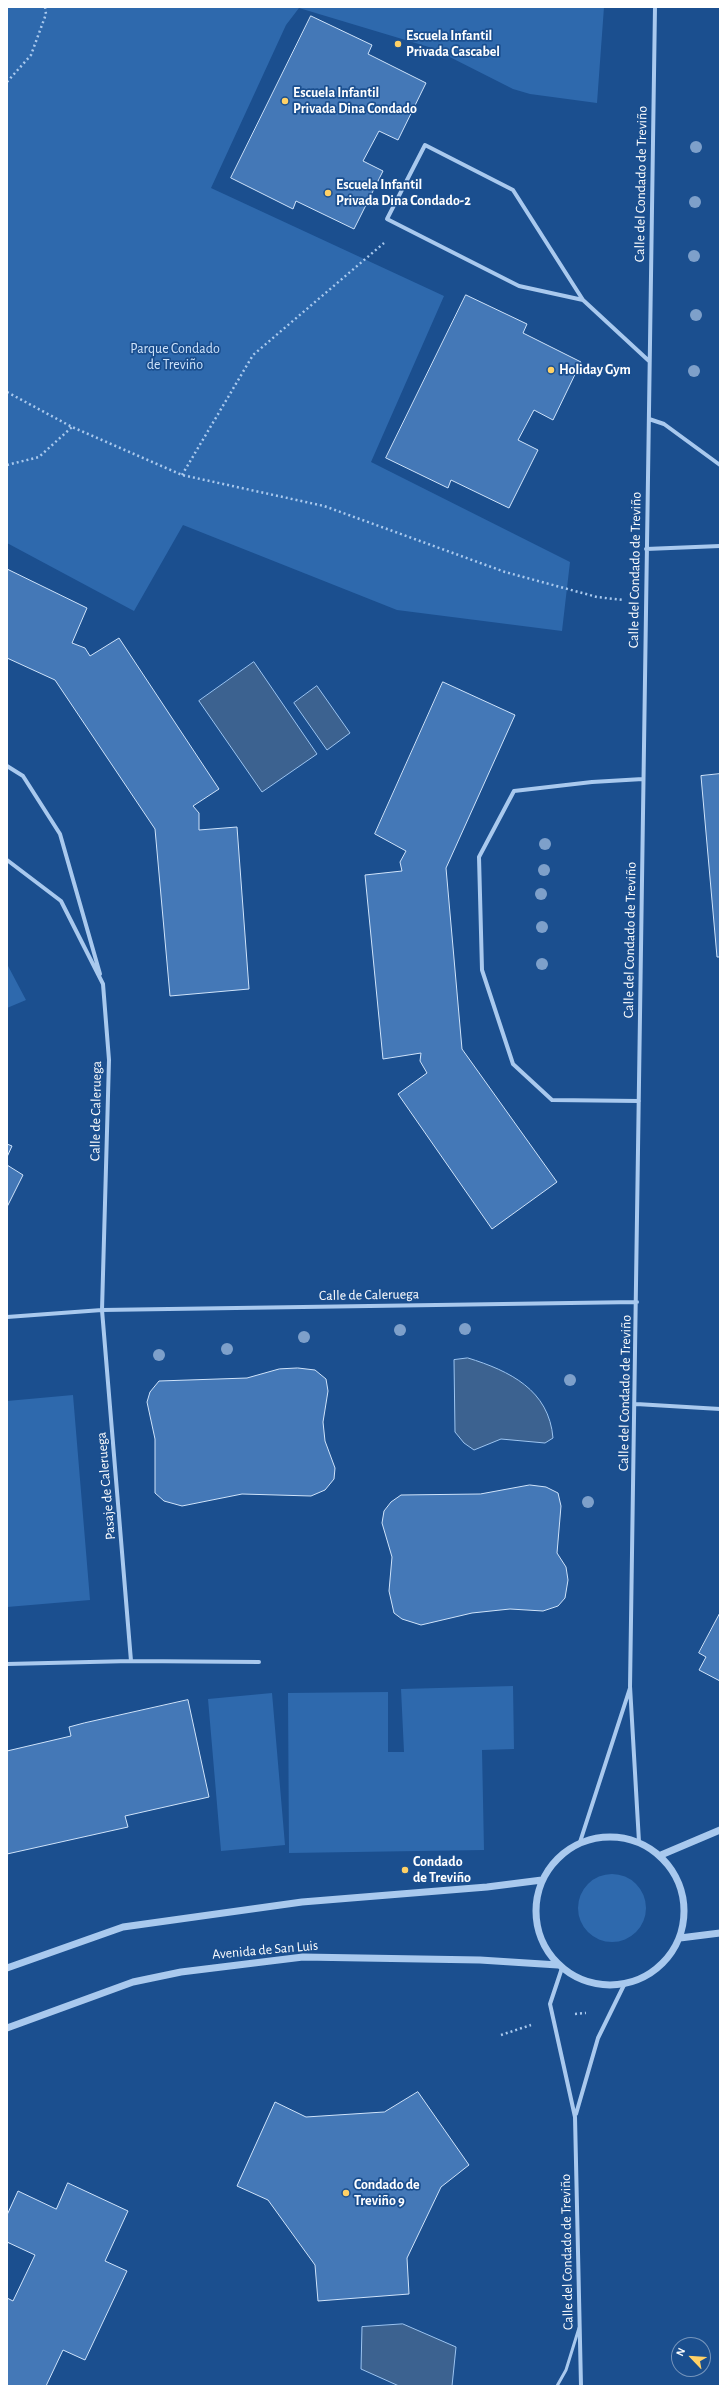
<!DOCTYPE html>
<meta charset="utf-8">
<style>
body{margin:0}
#map{position:relative;width:727px;height:2393px;overflow:hidden;background:#1b4f8f;font-family:"Alegreya Sans",sans-serif}
canvas{display:block}
.frame{position:absolute;inset:0;border:8px solid #fff;pointer-events:none}
.north{position:absolute;left:671px;top:2337px;width:40px;height:40px;box-sizing:border-box;background:#1b4f8f;border:1px solid #7695bc;border-radius:50%;rotate:295deg;font-size:11px;font-weight:700;line-height:16px;text-align:center;color:#fff}
.north::after{content:'';display:block;margin:auto;width:14px;height:18px;background:#ffd166;clip-path:polygon(50% 0,100% 100%,50% 72%,0 100%)}
</style>
<div id="map">
<canvas width="727" height="2393"></canvas>
<div class="frame"></div>
<div class="north">N</div>
</div>
<script>
const g = document.querySelector('canvas').getContext('2d');
g.lineJoin = 'round';
function paint(path, color) { g.fillStyle = color; g.fill(path, 'evenodd'); }
function trace(path, color, width, dash) { g.strokeStyle = color; g.lineWidth = width; g.lineCap = dash ? 'butt' : 'round'; g.setLineDash(dash || []); g.stroke(path); }
function label(font, color, halo, rows, align = 'center') {
  g.font = font + ' "Alegreya Sans",sans-serif'; g.lineWidth = 3.5; g.setLineDash([]); g.textBaseline = 'middle'; g.strokeStyle = halo; g.fillStyle = color; for (const [text, x, y, turn = 0] of rows) {
    g.save(); g.translate(x, y); g.rotate((+turn || 0) * Math.PI / 180); g.textAlign = isNaN(turn) ? turn : align; if (halo) g.strokeText(text, 0, 0); g.fillText(text, 0, 0); g.restore();
  }
}
paint(new Path2D(`
 M7,7h597l-7,96 -67,-9 -17,-5 -81,-41 -133,-40 -13,17 -75,163 233,108 -73,166 199,100 -8,69 -165,-21 -214,-85 -49,86 -127,-68z
 M7,964l19,36 -19,8z
 M73,1395l17,205 -83,7v-206z
 M513,1686l1,63 -32,1 2,100 -195,3 -1,-160 100,-1v60h16l-3,-63z
 M272,1693l13,152 -64,6 -13,-152z
 M578 1908a34 34 0 1 1 68 0a34 34 0 1 1-68 0Z`), '#2e69ad');
const water = new Path2D(`
 M254,662l63,92 -55,38 -63,-91z
 M317,686l33,47 -23,17 -33,-47z
 M468,1358c42,13 81,32 85,80l-8,5 -44,-4 -27,11 -10,-7 -9,-11 -1,-72z
 M403,2324l53,23 -4,39h-53l-38,-17 1,-42z`);
paint(water, '#3c6290');
trace(water, '#9cc4f0', 1);
const building = new Path2D(`
 M311,16l61,29 -4,9 58,29 -28,57 -19,-9 -16,30 20,10 -29,58 -58,-28 -3,8 -62,-31z
 M466,295l61,29 -4,9 58,29 -28,58 -19,-10 -16,30 20,10 -29,58 -58,-28 -3,8 -62,-30z
 M7,569l80,39 -15,35 13,5 5,8 29,-18 100,151 -26,17 6,7v17l38,-3 12,162 -79,7 -15,-167 -100,-149 -48,-22z
 M443,682l72,33 -69,153 16,181 95,133 -65,47 -94,-135 29,-21 -7,-12 1,-8 -38,6 -18,-184 37,-4 -2,-9 6,-11 -31,-17z
 M720,774v183h-3l-16,-181z
 M7,1144l5,2 -5,11z
 M7,1165l16,10 -16,32z
 M298,1368l17,2 11,9 2,12 -5,31 2,19 10,27 -1,11 -9,11 -14,6 -69,-2 -60,12 -18,-5 -9,-8v-54l-8,-37 3,-10 9,-11 88,-3 32,-9z
 M530,1485l16,2 12,6 3,13 -4,47 9,14 2,13 -3,18 -7,8 -15,5 -33,-2 -38,4 -51,12 -19,-6 -8,-6 -5,-22 3,-34 -10,-34 2,-12 7,-9 10,-7 79,-1z
 M720,1613v68l-21,-11 7,-13 -7,-4z
 M188,1700l21,97 -84,19 3,11 -121,27v-103l64,-15 -2,-9 15,-4z
 M418,2092l51,73 -28,22 -34,71 2,36 -91,7 -3,-36 -47,-65 -31,-14 38,-84 31,15 78,-5z
 M68,2183l60,28 -23,50 22,10 -42,89 -22,-10 -17,36h-36l-3,-1v-87l6,3 22,-46 -28,-13v-27l11,-24 38,18z`);
paint(building, '#4478b7');
trace(building, '#cfe3fa', 1);
trace(new Path2D(`
 M7,82l24,-27 15,-41 -1,-7
 M7,392l65,35 110,48 142,31 181,66 92,25 26,3
 M7,465l32,-8 33,-30
 M182,475l71,-120 131,-112
 M575,2014l11,-1
 M501,2035l30,-10`), '#a9c9ee', 2.5, [2, 3]);
trace(new Path2D(`
 M557,2386l9,-16 13,-42`), '#a9c9ee', 3);
trace(new Path2D(`
 M583,300l-70,-110 -88,-45 -38,74 132,67 64,14 66,61
 M649,419l15,5 56,41
 M646,549l74,-3
 M7,766l16,10 37,58 40,140
 M7,860l54,41 42,83 6,76 -7,250 29,351
 M639,1101l-87,-1 -39,-36 -31,-94 -3,-113 35,-66 78,-9 51,-3
 M7,1317l95,-7 535,-8
 M636,1404l84,5
 M7,1664l124,-3 128,1
 M580,1842l50,-154
 M639,1842l-9,-156 25,-1679
 M562,1968l-12,36 25,113 6,269
 M576,2114l22,-76 27,-55`), '#a9c9ee', 4);
trace(new Path2D(`
 M536 1911a74 74 0 1 1 148 0a74 74 0 1 1-148 0Z
 M661,1855l59,-25
 M680,1938l40,-5
 M7,1968l116,-41 179,-25 185,-15 55,-7
 M7,2028l126,-46 48,-10 122,-15 177,3 78,5`), '#a9c9ee', 7);
g.fillStyle = '#7ea0ca';
for (const [x, y] of [
 [696,147],
 [695,202],
 [694,256],
 [696,315],
 [694,371],
 [545,844],
 [544,870],
 [541,894],
 [542,927],
 [542,964],
 [465,1329],
 [400,1330],
 [304,1337],
 [227,1349],
 [159,1355],
 [570,1380],
 [588,1502]
]) { g.beginPath(); g.arc(x, y, 6, 0, 2 * Math.PI); g.fill(); }
for (const [x, y, r, color] of [
 [398,44,4,"#ffd166"],
 [285,101,4,"#ffd166"],
 [328,193,4,"#ffd166"],
 [551,370,4,"#ffd166"],
 [405,1870,4,"#ffd166"],
 [346,2193,4,"#ffd166"]
]) { const dot = new Path2D(); dot.arc(x, y, r, 0, 2 * Math.PI); g.fillStyle = color; g.fill(dot); trace(dot, '#1b4f8f', 1.5); }
label('bold 14px', '#fff', '#1b4f8f', [
 ["Escuela Infantil",406,36],
 ["Privada Cascabel",406,52],
 ["Escuela Infantil",293,93],
 ["Privada Dina Condado",293,109],
 ["Escuela Infantil",336,185],
 ["Privada Dina Condado-2",336,201],
 ["Holiday Gym",559,370],
 ["Condado",413,1862],
 ["de Treviño",413,1878],
 ["Condado de",354,2185],
 ["Treviño 9",354,2201]
], 'left');
label('14px', '#fff', '#1b4f8f', [
 ["Calle del Condado de Treviño",641,184,-89],
 ["Calle del Condado de Treviño",635,570,-89],
 ["Calle del Condado de Treviño",630,940,-89],
 ["Calle de Caleruega",96,1111,-89],
 ["Calle de Caleruega",369,1295,-1],
 ["Calle del Condado de Treviño",625,1393,-89],
 ["Pasaje de Caleruega",106,1486,-95],
 ["Avenida de San Luis",265,1950,-5],
 ["Calle del Condado de Treviño",567,2252,-91]
]);
label('14px', '#cfe3fa', '#1b4f8f', [
 ["Parque Condado",175,349],
 ["de Treviño",175,365]
]);
</script>
